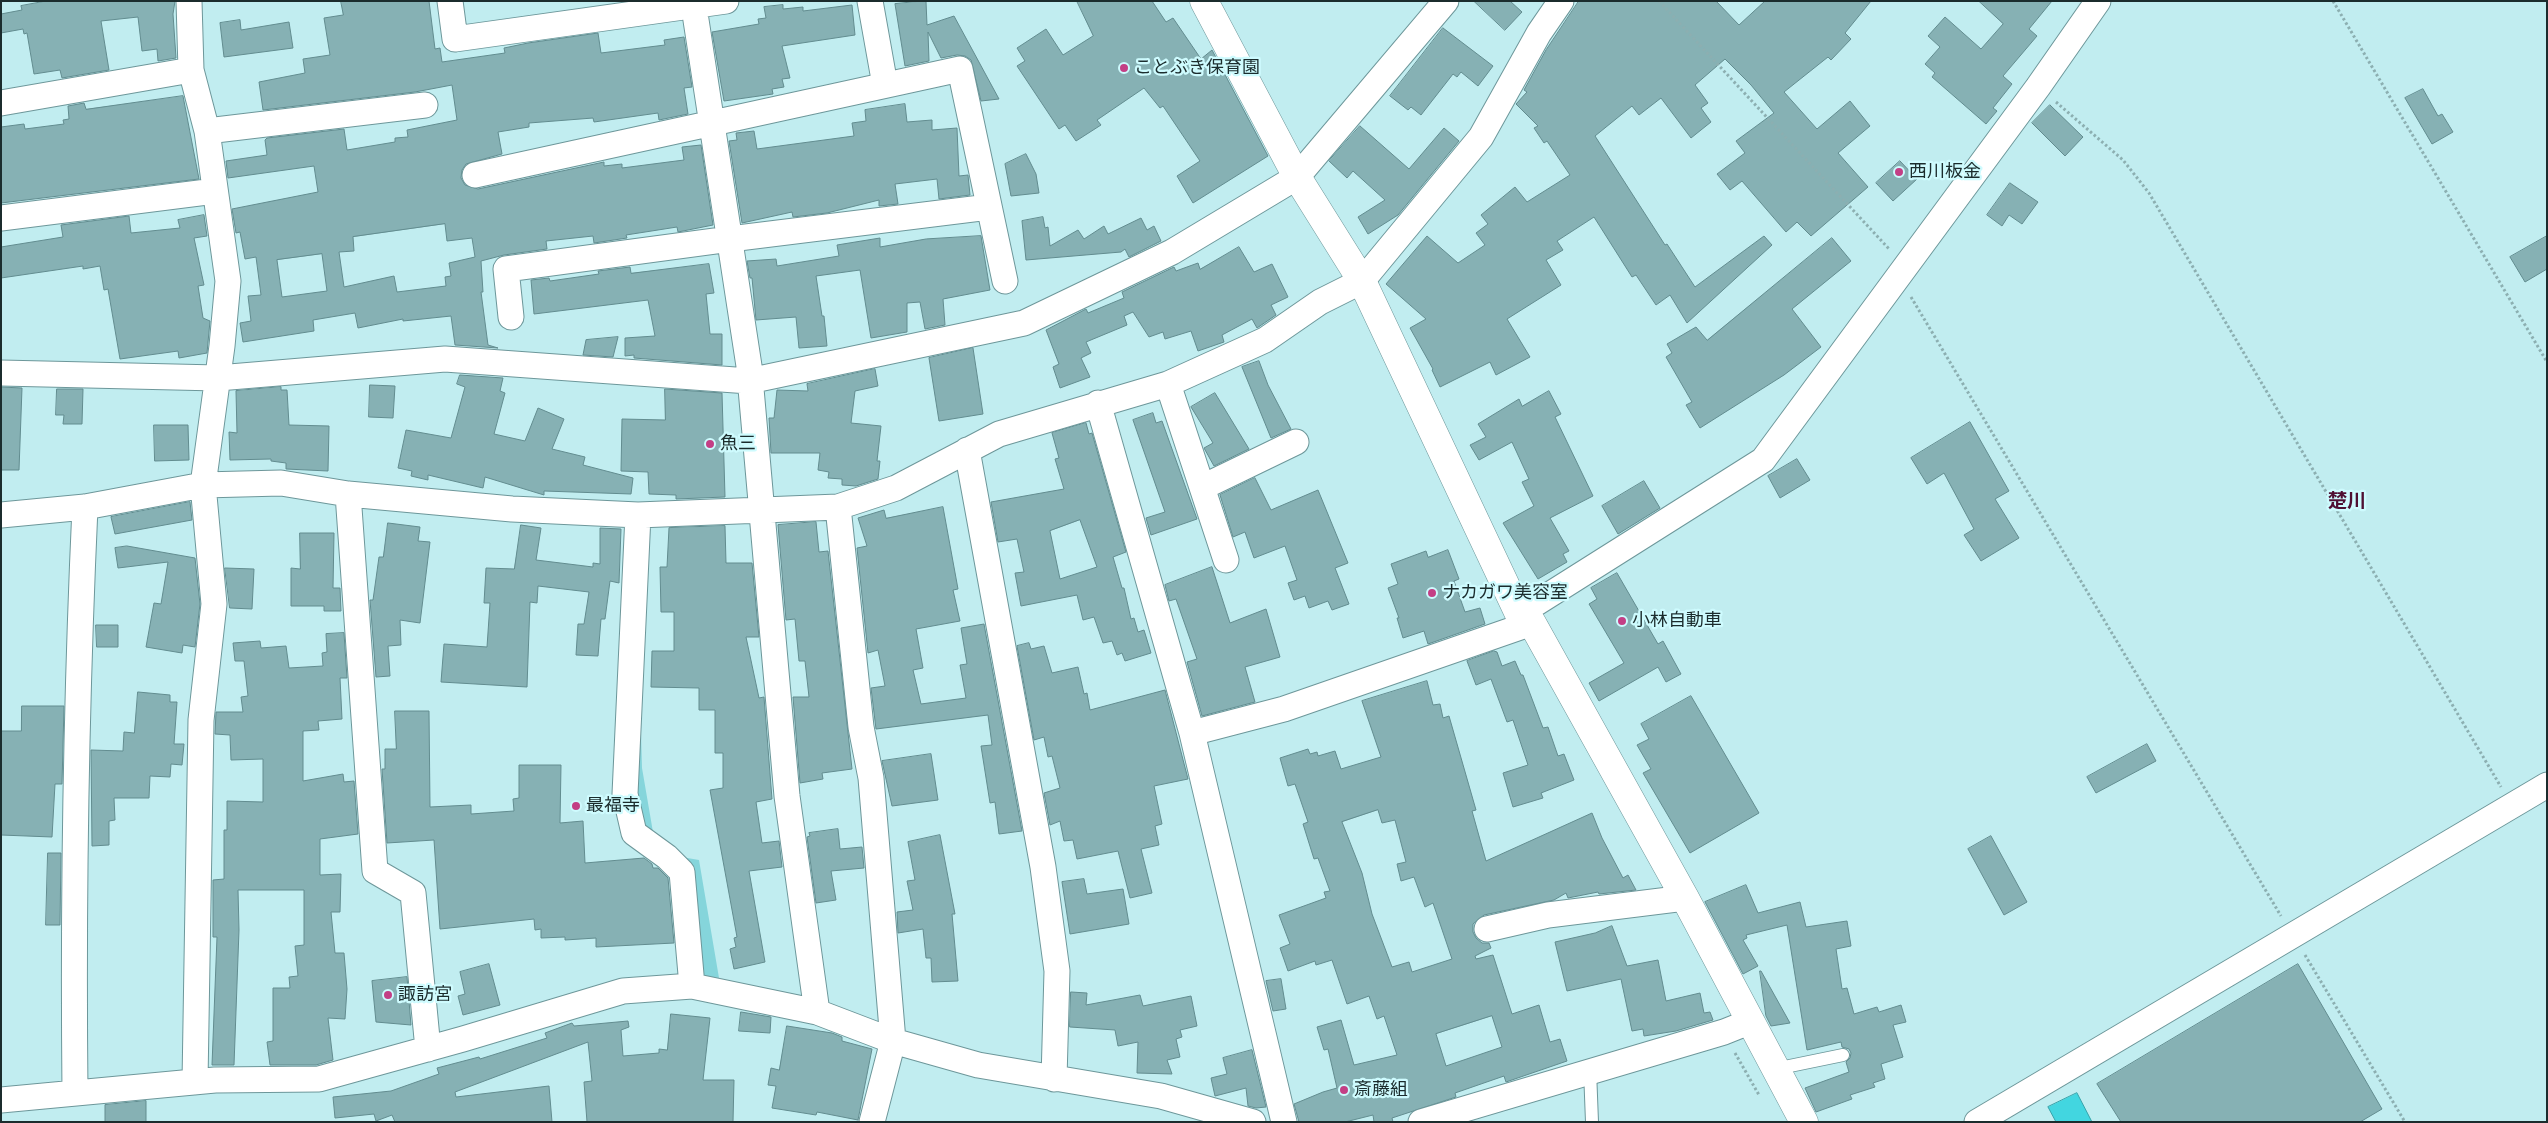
<!DOCTYPE html>
<meta charset="utf-8">
<style>
body{margin:0}
#map{position:relative;width:2548px;height:1123px;overflow:hidden;background:#c1edf0;font-family:"Open Sans",sans-serif}
canvas{display:block}
.frame{position:absolute;inset:0;border:2px solid #1b2c2d;pointer-events:none}
</style>
<div id="map">
<canvas width="2548" height="1123"></canvas>
<div class="frame"></div>
</div>
<script>
const g = document.querySelector('canvas').getContext('2d');
g.lineJoin = 'round';
function paint(path, color) { g.fillStyle = color; g.fill(path, 'evenodd'); }
function trace(path, color, width, dash) { g.strokeStyle = color; g.lineWidth = width; g.lineCap = dash ? 'butt' : 'round'; g.setLineDash(dash || []); g.stroke(path); }
function label(font, color, halo, rows, align = 'center') {
  g.font = font + ' "Open Sans","Noto Sans JP",sans-serif'; g.lineWidth = 4.5; g.setLineDash([]); g.textBaseline = 'middle'; g.strokeStyle = halo; g.fillStyle = color; for (const [text, x, y, turn = 0] of rows) {
    g.save(); g.translate(x, y); g.rotate((+turn || 0) * Math.PI / 180); g.textAlign = isNaN(turn) ? turn : align; if (halo) g.strokeText(text, 0, 0); g.fillText(text, 0, 0); g.restore();
  }
}
paint(new Path2D(`
 M640,699l2,69 12,70h-10l-13,-68z
 M670,855l29,5 20,118 -20,-3z`), '#85d5db');
const water = new Path2D(`
 M2077,1093l15,29h-36l-8,-15z`);
paint(water, '#42d6e0');
trace(water, '#36a3aa', 1);
const building = new Path2D(`
 M46,1h129l-2,13 3,44 -18,3 -1,-12 -15,2 -4,-34 -37,4 8,49 -47,8 -2,-8 -26,4 -7,-41 -3,1 -1,-5 -22,4v-19l21,-4 -1,-4z
 M341,1h88l6,48 5,-1 2,14 63,-9 -1,-5 24,-5 70,-10 3,20 64,-8 -1,-5 20,-3 8,50 -8,1 4,26 -29,6 -1,-7 -64,9 -1,-4 -64,5v4l-31,5 4,22 -36,10 -4,6 -1,8 4,7 13,4 126,-27v4l18,-2v4l62,-8 -2,-13 19,-2 12,80 -35,7 -1,-5 -51,8 1,3 -33,5 -1,-7 -47,5 1,8 -43,6 -23,6 2,31h-2l7,53 10,3 -43,-3 -4,-29 -48,5v-2l-45,9 -3,-15 -42,7 1,11 -71,11 -3,-19 11,-2 -3,-25 13,-1 -5,-38 -11,2 -5,-27 -4,1 -4,-24 86,-17 -4,-26 -86,12 -2,-17 41,-6 -2,-15 2,-2 77,-9 3,21 48,-8v-4l13,-1 -1,-7 50,-10 -5,-35 -37,7 -152,18 -4,-28 46,-9 -2,-14 27,-4 -6,-37 19,-3zM445,224l2,17 25,-3 3,19 -26,6 2,13 -6,1 1,9 -49,6 -3,-16 -50,11 -5,-35 15,-1 -1,-14zM322,254l5,37 -45,6 -5,-37z
 M926,1l1,24 27,-9 45,83 -18,2 -10,-41 -6,-4 -8,-1 -16,3 -13,-26 1,29 -24,5 -10,-62z
 M1077,1h75l14,21 7,-4 28,41 11,-9 56,106 -75,47 -16,-27 23,-15 -37,-55 -3,2 -16,-20 -47,32 4,5 -25,16 -11,-16 -6,4 -42,-63 8,-5 -8,-13 29,-19 17,26 30,-19z
 M1474,1h36l12,11 -17,18z
 M1579,1h137l23,24 26,-24h106l-26,32 6,6 -20,21 -3,-3 -44,35 33,37 33,-28 20,25 -32,27 30,34 -57,49 -14,-14 -11,10 -44,-51 -12,9 -13,-16 28,-21 -9,-12 38,-28 -23,-28 -26,-26 -30,26 13,18 -7,5 10,14 -20,16 -30,-40 -22,17 -7,-9 -37,30 70,109 2,-1 28,43 69,-51 8,9 -85,78 -17,-28 -14,10 -20,-30 -4,2 -38,-60 -37,24 6,9 -17,10 15,25 -54,34 23,38 -34,18 -6,-13 -50,25 -8,-17 1,-1 -23,-41 16,-9 -40,-35 41,-48 31,27 27,-18 -9,-12 12,-9 -7,-9 34,-28 12,15 43,-27 -23,-34 -3,2 -10,-15 4,-2 -22,-22 11,-12 -3,-2 22,-40z
 M1979,1h73l-23,28 8,7 -34,40 9,8 -19,24 4,3 -11,13 -54,-47 3,-4 -10,-9 15,-17 -12,-11 17,-19 36,32 22,-25z
 M783,5v4l20,-2v4l49,-6 3,30 -73,11 8,32 -8,1 2,8 -12,2 1,5 -49,7 -12,-69 47,-8 -1,-5 8,-1 -2,-11z
 M240,20l1,10 48,-8 4,26 -69,9 -4,-34z
 M1443,28l50,38 -15,20 -17,-14 -4,5 -4,-3 -32,41 -10,-8 -3,3 -18,-14z
 M2423,89l15,27 4,-2 11,18 -21,12 -27,-46z
 M183,96l16,83 -198,24v-76l23,-3 1,5 39,-5 -1,-4 6,-1 -1,-13 16,-3 2,6z
 M905,104l2,18 25,-2v10l25,-2 2,48 9,-1 2,20 -31,4 -2,-20 -42,5 3,20 -19,2v-6l-52,13 -34,4 -1,-5 -50,11 -13,-82 8,-1 -1,-7 18,-2 3,18 97,-13 -2,-13 14,-2 -1,-11z
 M2050,105l33,32 -18,19 -33,-33z
 M1360,126l49,43 35,-41 15,13 -61,74 -30,19 -10,-17 27,-17 -32,-29 -6,7 -18,-17z
 M1026,154l10,20 3,19 -28,3 -6,-32z
 M1900,161l17,18 -24,22 -17,-18z
 M2010,183l28,19 -16,22 -13,-9 -7,11 -15,-11z
 M204,215l3,21 -13,2 10,47 -6,1 5,32 7,3 -3,32 -28,5 -1,-7 -58,8 -12,-70 -4,1 -4,-24 -17,3v-3l-82,12v-31l62,-10 -2,-12 68,-9 2,17 49,-5 -2,-8z
 M1043,217l2,11 3,-1 2,19 28,-16 6,9 20,-13 4,8 33,-16 6,12 7,-4 7,15 -32,16 -4,-8 -4,3 -95,8 -4,-39z
 M981,236l9,54 -47,9 2,26 -20,4 -5,-27 -13,1v29l-36,6 -11,-68 -44,6 6,40h2l3,30 -28,2 -3,-31 -40,3 -4,-42h-2l-3,-17 29,-2 1,7 62,-10 -2,-11 43,-7v9l46,-8z
 M2547,236v33l-22,13 -15,-25z
 M1832,238l19,23 -59,48 29,38 -37,28 -84,53 -14,-23 6,-3 -26,-45 6,-4 -5,-9 29,-17 11,13z
 M1239,247l15,25 18,-8 16,33 -17,8 5,10 -19,13 -5,-9 -30,16 2,7 -26,9 -7,-20 -26,8 -2,-7 -14,5 -16,-25 -9,4 3,9 -41,17 5,11 -10,5 9,19 -30,11 -7,-21 6,-3 -13,-34 40,-21 2,4 36,-15 -2,-6 52,-25 2,4 22,-8 2,6z
 M709,264l5,29 -8,1 4,40h12v31l-88,-7v-3l-9,1v-18l30,-2 -7,-36 -114,14 -3,-34 18,-2 1,3 49,-7 -1,-3 32,-4 1,6z
 M618,337l-5,20 -30,-2 3,-15z
 M973,348l10,66 -44,7 -10,-63z
 M1259,361l9,24 23,44 -20,9 -29,-71z
 M875,369l3,17 -23,5 -4,32 30,3 -4,35h3l-2,18 -22,7 -14,-1v-6l-14,-1 1,-6 -11,-2 2,-17h-49l-2,-35h5l3,-28 31,1 -1,-7z
 M460,375l43,3 -3,13 5,2 -11,41 31,7 13,-33 26,11 -12,30 33,8 -2,8 50,13 -2,16 -87,-3v4l-59,-18 -2,11 -55,-13v5l-17,-4 1,-5 -14,-3 8,-38 45,8 14,-51 -8,-3z
 M370,385l25,1 -2,32 -24,-1z
 M1,387l21,1 -3,82h-18z
 M281,387v3h6l2,35 40,1 -1,45 -42,-2v-6l-15,-2v-2l-41,1 -1,-28 8,1 -1,-42z
 M57,389h26l-1,35h-19l1,-9h-8z
 M665,389l57,4 3,104 -49,2v-4l-27,-1 -1,-22 -27,-1 1,-52 43,1z
 M1549,391l12,23 -6,3 38,79 -43,22 19,33 -6,3 4,8 -29,17 -35,-56 31,-17 -12,-24 7,-3 -17,-37 -33,18 -9,-15 16,-8 -8,-13 41,-25 3,7z
 M1215,393l34,56 -35,17 -10,-18 9,-5 -22,-36z
 M1153,413l3,10 6,-2 35,98 -46,16 -5,-17 19,-6 -32,-92z
 M1970,422l39,69 -14,8 24,39 -38,23 -17,-26 10,-6 -30,-56 -17,11 -16,-26z
 M1086,423l3,11 3,-1 34,119 -13,5 9,31h2l7,31 3,-1 4,14 6,-2 7,23 -26,8 -3,-8 -5,2 -5,-14 -9,2 -9,-26 -11,3 -6,-25 -56,11 -6,-33 9,-1 -7,-33 -19,3 -7,-40 73,-13 -9,-30 4,-1 -7,-25zM1080,520l17,47 -37,12 -10,-48z
 M154,425h34l1,35 -34,1z
 M1797,459l13,21 -30,18 -12,-22z
 M1255,478l16,32 47,-20 30,73 -13,5 14,36 -17,6 -4,-9 -19,7 -4,-12 -11,4 -6,-17 9,-3 -12,-34 -31,12 -9,-26 -12,5 -13,-42z
 M1644,481l16,27 -42,26 -16,-28z
 M190,502l2,18 -77,14 -4,-17z
 M943,507l15,82 -5,1 7,31 -44,8 7,39 -10,2 8,34 45,-6 -6,-33 7,-1 -6,-36 23,-4 38,207 -23,3 -4,-32 -5,1 -9,-57 11,-1 -4,-30 -112,14 -5,-41 14,-2 -7,-36 -10,3 -11,-105 10,-2 -9,-28 26,-8 2,8z
 M816,522l3,30 9,-1 24,218 -30,4 1,6 -23,4 -7,-86h16l-4,-36h-6l-4,-42 -9,1 -8,-95z
 M388,523l32,4 -2,14 12,1 -10,81 -20,-3 1,25 -13,1 2,30 -14,1 -6,-77h3l6,-43h4z
 M521,525l20,3 -5,32 57,7v-4l7,1v-36l21,1 -2,54 -9,-2 -5,38h-4l-3,37 -22,-1 2,-31h6l5,-32 -51,-6 -1,17 -7,-1 -3,85 -86,-5 3,-38 43,3 3,-44h-6l2,-35 28,1z
 M725,526l1,37h26l7,74h-13l13,61 5,-1 8,102 -16,3 6,41 17,-2 3,26 -33,4 16,91 -31,7 -4,-20 6,-2 -2,-9 3,-1 -27,-147 13,-2v-35h-8v-43h-16v-22l-48,-1 1,-36h22v-39h-13l-1,-45h7l2,-39z
 M300,533h34l-1,55h7l1,23h-17v-5h-33v-38l9,1z
 M127,546l68,12 5,46 -5,43 -12,-2 -1,8 -36,-6 8,-44 7,1 7,-42 -50,6 -3,-20z
 M1448,550l11,29 -5,2 11,31 15,-4 5,16 -57,20 -4,-13 -21,7 -6,-20h2l-11,-30 10,-4 -7,-20 35,-13 2,6z
 M1212,567l18,56 36,-14 14,48 -35,10 10,35 -53,14 -15,-54 10,-3 -21,-60 -7,2 -4,-16z
 M225,568l29,1 -2,40 -22,-1z
 M1617,573l41,71 5,-3 18,33 -15,8 -8,-15 -59,34 -10,-18 35,-20 -35,-59 8,-5 -6,-11z
 M96,625h22v22h-21z
 M344,633l3,45h-7l2,41 -24,2 1,9 -16,1v50l40,-7 1,8 10,-1 4,53 -38,5v36l21,-1 -1,38h-9l4,41h9l3,36 -2,30 -17,-1 5,42 -17,5h-46l-3,-23 6,-1v-53h17l-1,-11 9,-1 -3,-30 9,-1v-55h-66l1,40 -5,135h-22l5,-128h-4v-57l11,-1v-49h3v-29l36,1v-43l-32,1 -1,-25 -15,-1 1,-22h27l-2,-15 7,-1 -4,-35h-9l-2,-18 27,-2 1,7 25,-2 3,22 34,-2 -1,-13 5,-1 -1,-18z
 M1029,643l2,6 13,-3 8,27 26,-6 6,27 3,-1 3,17 75,-20 23,89 -34,7 8,38 -7,2 4,19 -18,4 11,44 -22,5 -12,-47 -41,8 -4,-19 -9,1 -4,-20 -10,4 -6,-32 16,-5 -8,-32 -4,1 -4,-20 -10,3 -17,-94z
 M1494,651l3,1 5,14 13,-5 6,14h2l20,53 5,-1 10,29 6,-2 10,26 -33,13 2,5 -30,9 -10,-34 25,-8 -15,-45 -6,2 -16,-43 -15,6 -9,-24z
 M1427,681l6,24 7,-1 3,14 6,-2 27,94 -4,1 14,50 106,-48 10,25 21,40 5,-3 8,15 -37,4 -1,-2 -30,6 -2,-5 -12,7 -70,15 -11,9v8l3,6 6,5h7l2,5 -16,8 1,3 17,-4 19,59 27,-9 11,37 10,-3 7,22 -61,21 -2,-6 -49,17 1,4 -64,21 1,4h-19l-1,-7 -28,7h-46l-5,-18 29,-12 14,-4 -9,-39 -4,1 -7,-23 24,-7 13,45 43,-10 -13,-39 -7,3 -8,-23 -22,8 -15,-44 -16,5 -1,-4 -27,10 -8,-23 10,-4 -11,-29 47,-17 -2,-6 6,-1 -12,-33 -4,1 -11,-35 5,-2 -13,-38 -7,2 -8,-28 28,-9 2,5 7,-2 1,4 17,-5 6,18 40,-12 -19,-56zM1378,810l4,13 13,-3 11,42 -9,2 4,17 13,-4 11,30 8,-4 19,56 -40,13 -3,-10 -17,5 -20,-53 -10,-41 -20,-51zM1492,1016l10,31 -56,19 -10,-32z
 M138,692l32,3v7h7l-3,42h10l-2,21 -11,-1 -1,13 -20,-1 -1,22h-35l1,22 -6,1v24l-17,1 -1,-96 32,1 1,-19 10,1z
 M1691,696l68,117 -69,40 -47,-80 8,-4 -14,-24 12,-6 -8,-15z
 M22,706h42l-2,78h-7l-3,53 -51,-2v-104h20z
 M395,711h34l1,96 41,-2v9l43,-3 -1,-12 6,-1v-33h42l-1,58 23,-2 2,42 59,-5 8,6 1,4h5l10,10 6,65 -78,4v-9l-31,2v-3l-24,1v-9l-6,1 -1,-11 -94,10 -6,-89 -47,3 -5,-74h3v-20h11z
 M2147,744l9,17 -60,32 -9,-16z
 M931,754l7,46 -46,6 -10,-45z
 M838,829l2,20 22,-2 2,21 -33,3 5,29 -20,3 -9,-66 3,-1 -1,-3z
 M940,835l15,79h-3l6,67 -26,1 -1,-24h-5l-3,-29 -25,4 -1,-21 16,-2 -6,-29 8,-1 -7,-38z
 M1991,836l36,66 -23,13 -36,-66z
 M48,853h13l-1,72h-14z
 M1084,879l3,15 36,-5 6,35 -59,10 -8,-52z
 M1746,885l12,28 42,-11 6,25 41,-6 4,25 -15,3 6,40 5,-1 7,26 23,-7 2,5 22,-7 5,17 -13,3 10,32 -22,7 4,15 -12,4 2,4 -25,8 2,4 -36,13 -11,-24 44,-16 -3,-10 4,-4 1,-5 -2,-4 -7,-2 -1,-5 -34,8 -20,-125 -41,10 1,3 -4,2 15,26 -15,8 -38,-72z
 M1612,926l15,40 31,-6 8,41 34,-8 4,20 6,-1 3,8 -37,11 -32,5 -1,-7 -11,2 -11,-52 -54,12 -12,-49 40,-9z
 M489,964l11,41 -37,10 -5,-19 7,-2 -5,-22z
 M2298,964l84,145 -22,13h-239l-24,-38z
 M1760,971h1l29,52 -19,3 -5,-10z
 M407,977l4,48 -35,-3 -4,-41z
 M1281,979l5,30 -13,2 -7,-30z
 M1071,992l16,1 -1,12 54,-10 3,11 48,-10 6,30 -17,4 2,7 -6,2 4,18 -13,3 5,14 -35,-1 1,-31 -20,4 -3,-16 -45,-3z
 M741,1012l30,5 -1,16 -31,-2z
 M671,1014l39,4 -7,62h31l-1,42h-146l-3,-40 8,-1 -4,-39 -133,50 1,5 93,-11 3,36h-157l-3,-7 -16,6 -2,-7 -39,4 -2,-21 58,-6 48,-17 -2,-6 42,-11 1,2 67,-21 -2,-5 27,-10 2,3 54,-5 1,6 -8,3 2,26 36,-3v-4l8,1z
 M787,1026l45,7 10,4v4l30,8 -14,71 -41,-8 -1,3 -44,-7 4,-22 -8,-1 3,-17 8,2z
 M1252,1050l14,57 -10,1 -8,-2 -2,-18 -31,8 -4,-18 16,-4 -4,-16z
 M146,1101v21h-41v-17z`);
paint(building, '#86b1b4');
trace(building, '#628c8f', 1);
const service = new Path2D(`
 M1775,1069l68,-14
 M1590,1070l2,52`);
const minor = new Path2D(`
 M189,1l2,69 16,61 21,150 -6,65 -19,139 11,119 -13,116 -6,362
 M450,1l5,38 271,-38
 M870,1l15,84
 M694,7l55,359 38,430 30,216
 M1,103l190,-33
 M207,131l218,-26
 M475,175l485,-106 45,212
 M1,218l214,-27
 M511,317l-5,-48 224,-30 259,-32
 M1,373l217,5 227,-19 304,22 275,-58 148,-71 125,-75 149,-176
 M1168,384l58,176
 M1098,403l94,330
 M967,450l76,417 14,104 -3,108
 M1203,487l93,-45
 M348,494l27,377 38,22 15,156
 M838,507l23,220 10,51 22,263 -21,81
 M1,515l84,-8 118,-22 78,-2 67,11 164,15 126,6 200,-8 58,-19 103,-54 169,-50 97,-44 55,-38 42,-21 119,-144 58,-104 22,-32
 M638,515l-13,279 9,39 33,24 15,15 10,114
 M1519,614l244,-154 275,-373 60,-86
 M1487,929l61,-14 137,-17
 M75,1093c-2,-195 1,-390 10,-586
 M1,1100l214,-20 104,-1 144,-40 160,-48 69,-5 125,26 76,29 85,24 183,31 92,26
 M1284,1122l-92,-389 92,-24 248,-86
 M1421,1122l303,-90 25,-10
 M1977,1122l570,-337`);
const tertiary = new Path2D(`
 M1204,1l93,176 65,104 157,333 13,9 153,275 119,224`);
trace(service, '#6d979a', 14);
trace(minor, '#6d979a', 27);
trace(tertiary, '#6d979a', 29);
trace(new Path2D(`
 M1659,1l231,249
 M2333,1l214,361
 M2056,102l67,58 26,33 352,594
 M1911,297l370,619
 M2305,955l100,167
 M1735,1053l24,42`), '#8cafb1', 3, [2.5, 2.5]);
trace(service, '#fff', 12);
trace(minor, '#fff', 25);
trace(tertiary, '#fff', 28);
for (const [x, y, r, color] of [
 [1124,68,5,"#c33f85"],
 [1899,172,5,"#c33f85"],
 [710,444,5,"#c33f85"],
 [1432,593,5,"#c33f85"],
 [1622,621,5,"#c33f85"],
 [576,806,5,"#c33f85"],
 [388,995,5,"#c33f85"],
 [1344,1090,5,"#c33f85"]
]) { const dot = new Path2D(); dot.arc(x, y, r, 0, 2 * Math.PI); g.fillStyle = color; g.fill(dot); trace(dot, '#cefbfe', 2); }
label('18px', '#1b2c2d', '#cefbfe', [
 ["ことぶき保育園",1134,68],
 ["西川板金",1909,172],
 ["魚三",720,444],
 ["ナカガワ美容室",1442,593],
 ["小林自動車",1632,621],
 ["最福寺",586,806],
 ["諏訪宮",398,995],
 ["斎藤組",1354,1090]
], 'left');
label('bold 19px', '#4f1033', '#cefbfe', [
 ["楚川",2347,502]
]);
</script>
